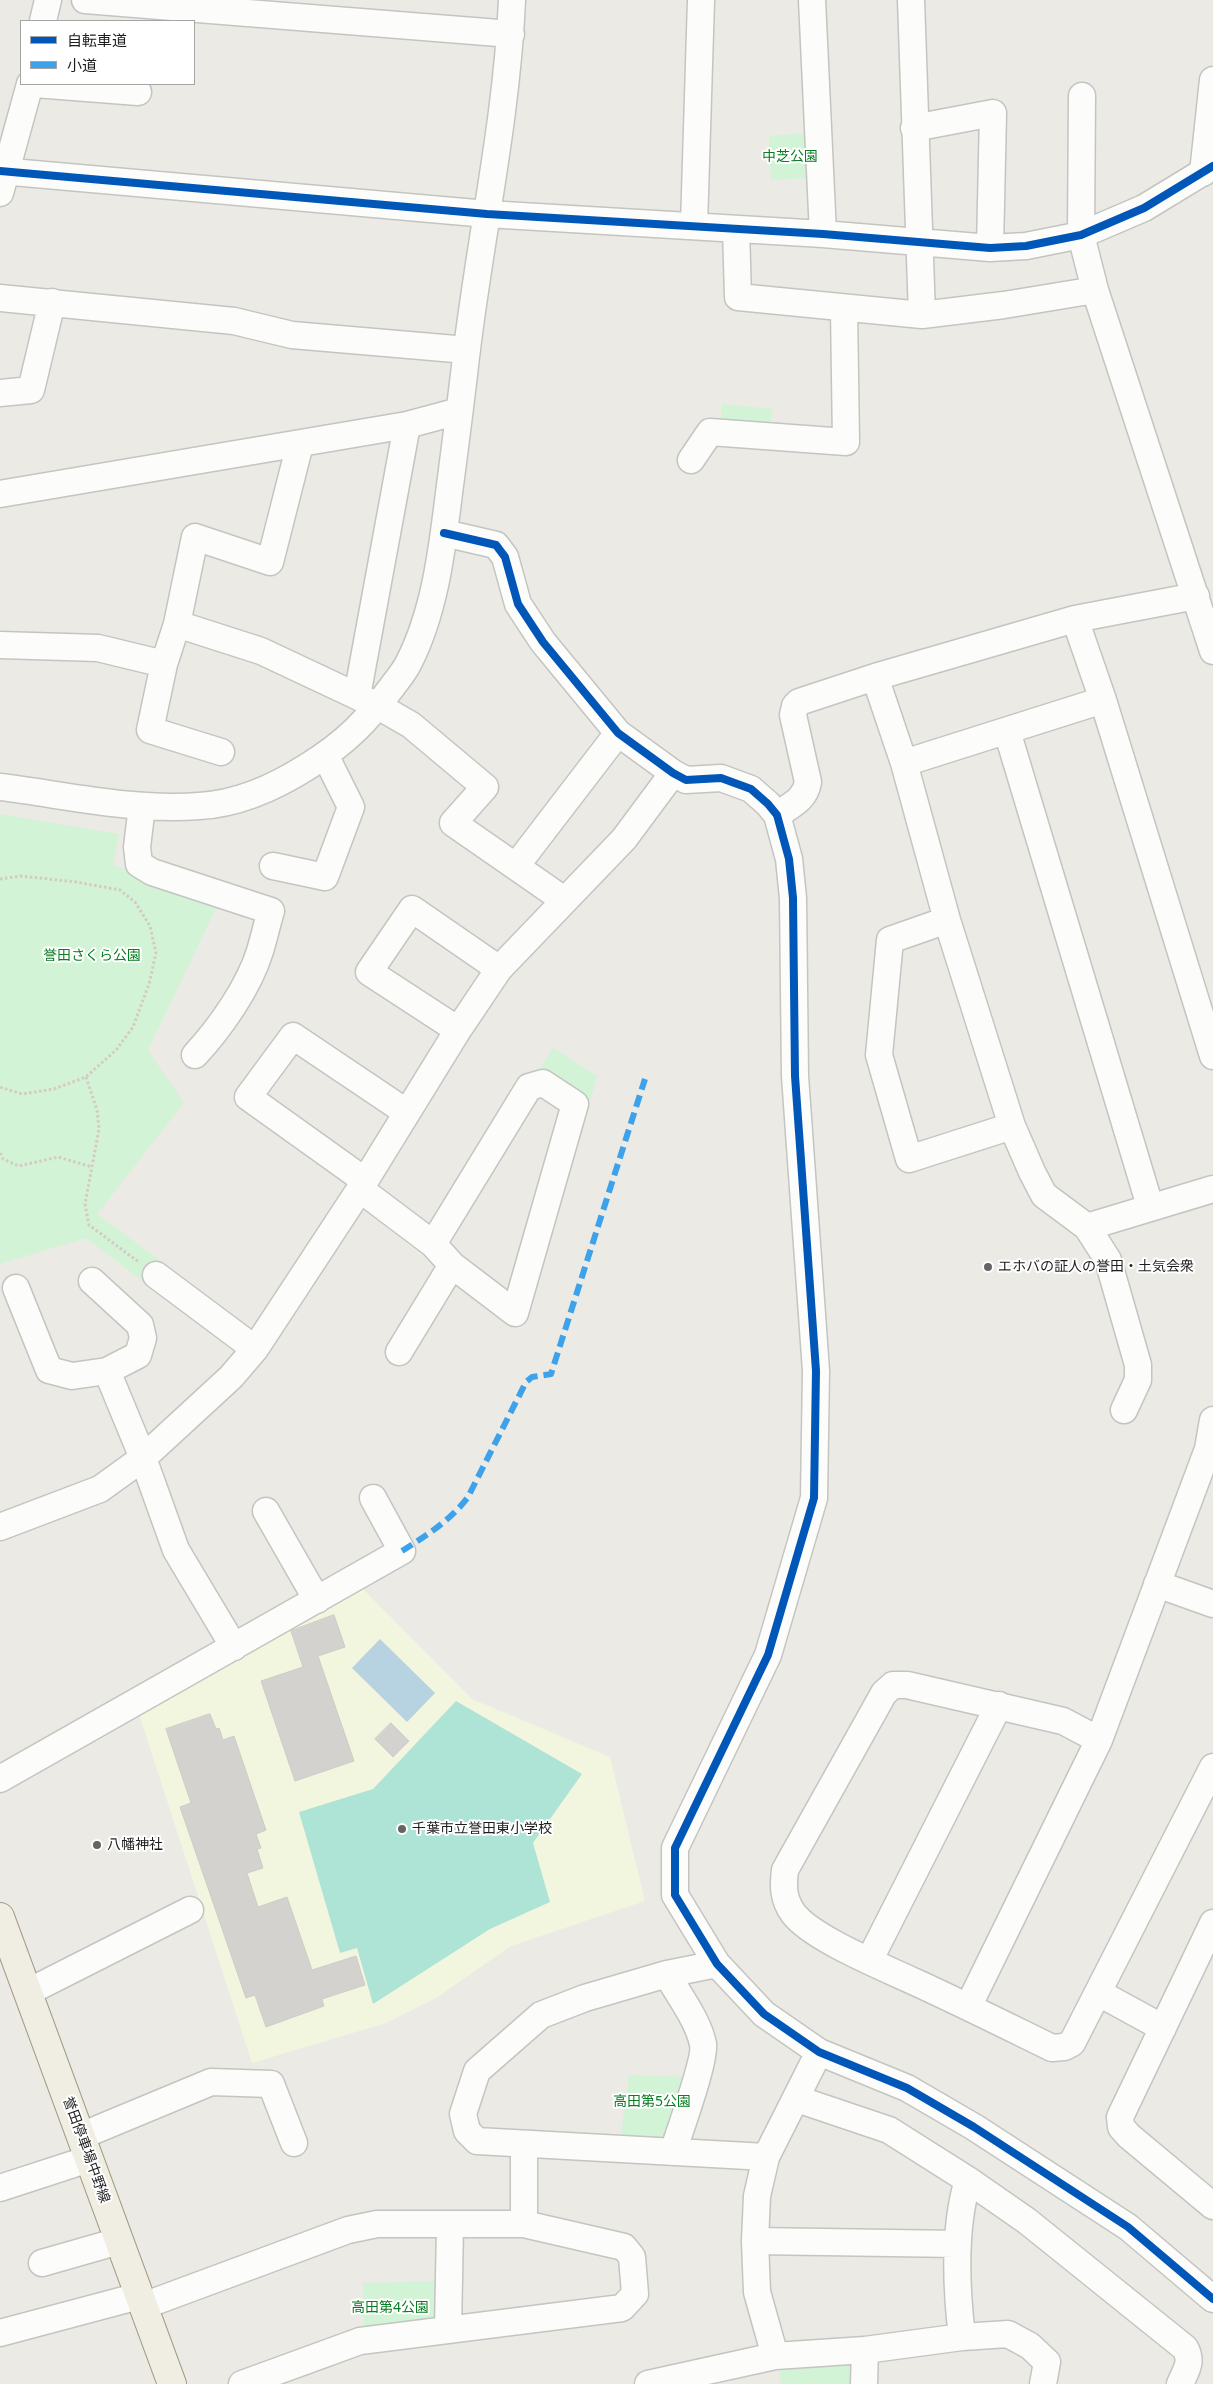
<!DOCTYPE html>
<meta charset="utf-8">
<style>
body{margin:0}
#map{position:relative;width:1213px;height:2384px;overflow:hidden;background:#ebeae5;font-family:"Noto Sans","Noto Sans JP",sans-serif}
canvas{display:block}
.legend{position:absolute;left:20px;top:20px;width:175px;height:65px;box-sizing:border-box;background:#fff;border:1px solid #a5a5a5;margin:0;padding:6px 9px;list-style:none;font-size:15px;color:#1d1d1d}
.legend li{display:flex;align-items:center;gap:10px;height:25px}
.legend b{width:25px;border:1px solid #a5a5a5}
</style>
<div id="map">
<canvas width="1213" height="2384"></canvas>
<ul class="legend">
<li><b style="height:6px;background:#0057b8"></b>自転車道</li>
<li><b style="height:6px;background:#3da2ea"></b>小道</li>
</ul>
</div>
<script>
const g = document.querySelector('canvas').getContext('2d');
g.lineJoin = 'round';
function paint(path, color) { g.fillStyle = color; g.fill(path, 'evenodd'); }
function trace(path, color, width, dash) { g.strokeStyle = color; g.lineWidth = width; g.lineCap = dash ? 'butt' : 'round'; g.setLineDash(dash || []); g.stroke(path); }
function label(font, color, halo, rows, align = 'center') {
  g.font = font + ' "Noto Sans","Noto Sans JP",sans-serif'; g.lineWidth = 4; g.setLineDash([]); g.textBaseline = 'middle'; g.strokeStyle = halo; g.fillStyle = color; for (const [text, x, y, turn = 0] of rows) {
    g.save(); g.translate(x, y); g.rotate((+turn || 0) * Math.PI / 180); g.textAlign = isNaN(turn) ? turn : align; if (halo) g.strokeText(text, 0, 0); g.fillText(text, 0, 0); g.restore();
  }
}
paint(new Path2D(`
 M361,1587l111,112 138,58 35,144 -134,45 -75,52 -50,25 -134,40 -113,-349z`), '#f3f6df');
paint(new Path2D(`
 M809,133l3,45 -41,2 -2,-44z
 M722,404l50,5 -3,26 -49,-5z
 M0,814l119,20 -6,31 106,37 -71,148 36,53 -87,111 68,50 -17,21 -62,-47 -86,26z
 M553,1048l44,28 -9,31 -52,-32z
 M629,2075l57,2 -18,60 -10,7 -38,-2z
 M435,2281l1,42 -72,12 -1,-52z
 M848,2360l7,6 3,18h-77l-2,-14z`), '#d2f3d6');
paint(new Path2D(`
 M456,1701l126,73 -49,69 17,59 -60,27 -117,75 -16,-56 -17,5 -41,-141 74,-23z`), '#aee4d5');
paint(new Path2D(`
 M380,1639l55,54 -28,29 -55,-54z`), '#b7d2e0');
const building = new Path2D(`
 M334,1615l11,32 -27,9 36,105 -59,20 -34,-100 42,-14 -12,-36z
 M210,1714l6,15 3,-1 4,12 11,-4 32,94 -10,4 5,14 -4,1 6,19 -16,5 11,34 29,-10 25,73 44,-14 9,29 -43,14 2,7 -58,21 -11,-32 -9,3 -66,-191 11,-4 -25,-74z
 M391,1723l18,18 -16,16 -18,-18z`);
paint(building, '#d3d2ce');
trace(building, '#ceccc6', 1);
const minor = new Path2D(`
 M85,0l426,34
 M812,0l11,234
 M911,0l11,315
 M43,21l5,-21
 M35,84l103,8
 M1082,96l-1,139 14,55 118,361
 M914,128l79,-15 -3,135
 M0,171l487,43 336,20 167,14 36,-2 55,-11 63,-27 69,-42
 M1203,173l10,-93
 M0,193l30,-109
 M694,225l7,-225
 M736,229l2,68 184,18 82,-10 91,-15
 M0,298l234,23 58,14 175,15
 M0,393l31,-3 21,-88
 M691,460l19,-28 136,10 -2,-133
 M0,494l407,-69 52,-14
 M444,533l52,12 9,12 13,47 25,38 75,91 55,40 13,7 35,-2 30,11 17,15 9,11 12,44 4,39 2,178 21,295 -2,127 -46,157 -93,193v47l42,69 47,50 55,38 88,36 67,39 154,100 85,72
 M1075,619l28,81 110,356
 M177,624l84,27 117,55 33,19 74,62 -32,36 111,77
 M0,645l98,3 66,16
 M875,677l29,86 43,157 65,206 20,46 12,23 43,32 21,33 30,105v15l-14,30
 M357,696l50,-271
 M1007,731l143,475
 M221,752l-71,-22 14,-66 13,-40 18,-87 75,25 30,-118
 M904,763l199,-63
 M0,787c65,8 133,24 199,19 40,-2 77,-19 111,-41 36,-23 56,-43 82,-78 5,-7 12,-15 16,-23 27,-52 34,-114 41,-171 6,-46 12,-91 17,-136 14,-119 41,-237 46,-357
 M142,806l-5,41 2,17 13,8 119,39c-4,13 -7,27 -11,40 -11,36 -40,77 -65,104
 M777,815c14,-10 28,-15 31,-33l-15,-67 2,-9 4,-4 76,-25 200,-58 121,-23
 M273,866l52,11 26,-70 -26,-52
 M516,866l102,-133
 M947,920l-57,20 -11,115 30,104 103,-33
 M458,1030l-89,-58 43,-63 87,60
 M364,1180l-116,-83 45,-61 113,76
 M360,1189l73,55 19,21 63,48 60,-209 -32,-21 -14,4 -96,157
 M1087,1227l126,-38
 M156,1275l99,74
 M92,1281l48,44 3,13 -5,17 -31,16
 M16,1288l33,82 23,6 35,-5 36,87 33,92 58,97
 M399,1352l53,-87
 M266,1511l51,89
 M0,1527l100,-38 43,-31 88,-81 24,-28 105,-160 98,-159 41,-61 125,-130 49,-66
 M1157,1584l56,20
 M1099,1740l-36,-19 -156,-36h-14l-9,8 -99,177c-2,16 -2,29 8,43 18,25 92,55 122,69 46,21 92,44 137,66l12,-1 8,-4 141,-276
 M0,1779l402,-228 -29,-53
 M1213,1923l-93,194 1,10 8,9 84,70
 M869,1961l130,-256
 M717,1964l-50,10 -82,24 -44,17 -64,56 -14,43 4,17 10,10 289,16
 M667,1974c12,22 31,46 36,70 3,15 -24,89 -30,108
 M28,1992l162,-82
 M1099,1993l64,35
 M968,2007l131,-267 109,-291 5,-29
 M797,2099l92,31 79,50 59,41 158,127c8,14 1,22 -5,36
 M81,2136l130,-54 60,2 23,59
 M0,2188l89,-29
 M524,2224v-80
 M755,2241l203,3
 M42,2263l77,-22
 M143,2306l205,-76 29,-6h147l100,23 8,10 3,37 -13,14 -262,33 -118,43
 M448,2330l2,-104
 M0,2333l139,-37
 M962,2337c-6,-50 -9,-108 6,-157
 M775,2356l-18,-64 -2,-51 2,-45 9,-39 53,-105
 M648,2384l127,-28 90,-6 97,-13 46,-3 22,12 17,16 -4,22
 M864,2384l1,-34`);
const major = new Path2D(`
 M0,1917l172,467`);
trace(minor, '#c4c4c1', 29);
trace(major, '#a19b81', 30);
trace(new Path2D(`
 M0,879l21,-3 55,6 44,8 15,12 15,24 6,27 -7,31 -16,43 -17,23 -30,27 -32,12 -32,5 -22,-7
 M86,1077l11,33 2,19 -14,75 4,21 51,38
 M0,1153l3,6 16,7 39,-9 34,10`), '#d6c9c4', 3, [2.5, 2.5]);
trace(minor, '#fcfcfb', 26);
trace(major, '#f0ede3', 28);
trace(new Path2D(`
 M402,1551c25,-16 48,-30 66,-54l58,-115 6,-5 19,-3 94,-295`), '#3da2ea', 6, [12, 6]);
trace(new Path2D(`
 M0,171l487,43 336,20 167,14 36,-2 55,-11 63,-27 69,-42
 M444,533l52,12 9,12 13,47 25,38 75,91 55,40 13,7 35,-2 30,11 17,15 9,11 12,44 4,39 2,178 21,295 -2,127 -46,157 -93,193v47l42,69 47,50 55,38 88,36 67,39 154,100 85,72`), '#0057b8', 8);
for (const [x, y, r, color] of [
 [988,1267,5,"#656563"],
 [402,1829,5,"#656563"],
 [97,1845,5,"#656563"]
]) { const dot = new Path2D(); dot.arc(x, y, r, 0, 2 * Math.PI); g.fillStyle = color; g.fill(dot); trace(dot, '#fff', 2); }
label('14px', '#087d22', '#fff', [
 ["中芝公園",790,157],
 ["誉田さくら公園",92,956],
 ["高田第5公園",652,2102],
 ["高田第4公園",390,2308]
]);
label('14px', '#1d1d1d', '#fff', [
 ["エホバの証人の誉田・土気会衆",998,1267],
 ["千葉市立誉田東小学校",412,1829],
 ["八幡神社",107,1845]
], 'left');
label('14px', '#1d1d1d', '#fff', [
 ["誉田停車場中野線",86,2150,70]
]);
</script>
